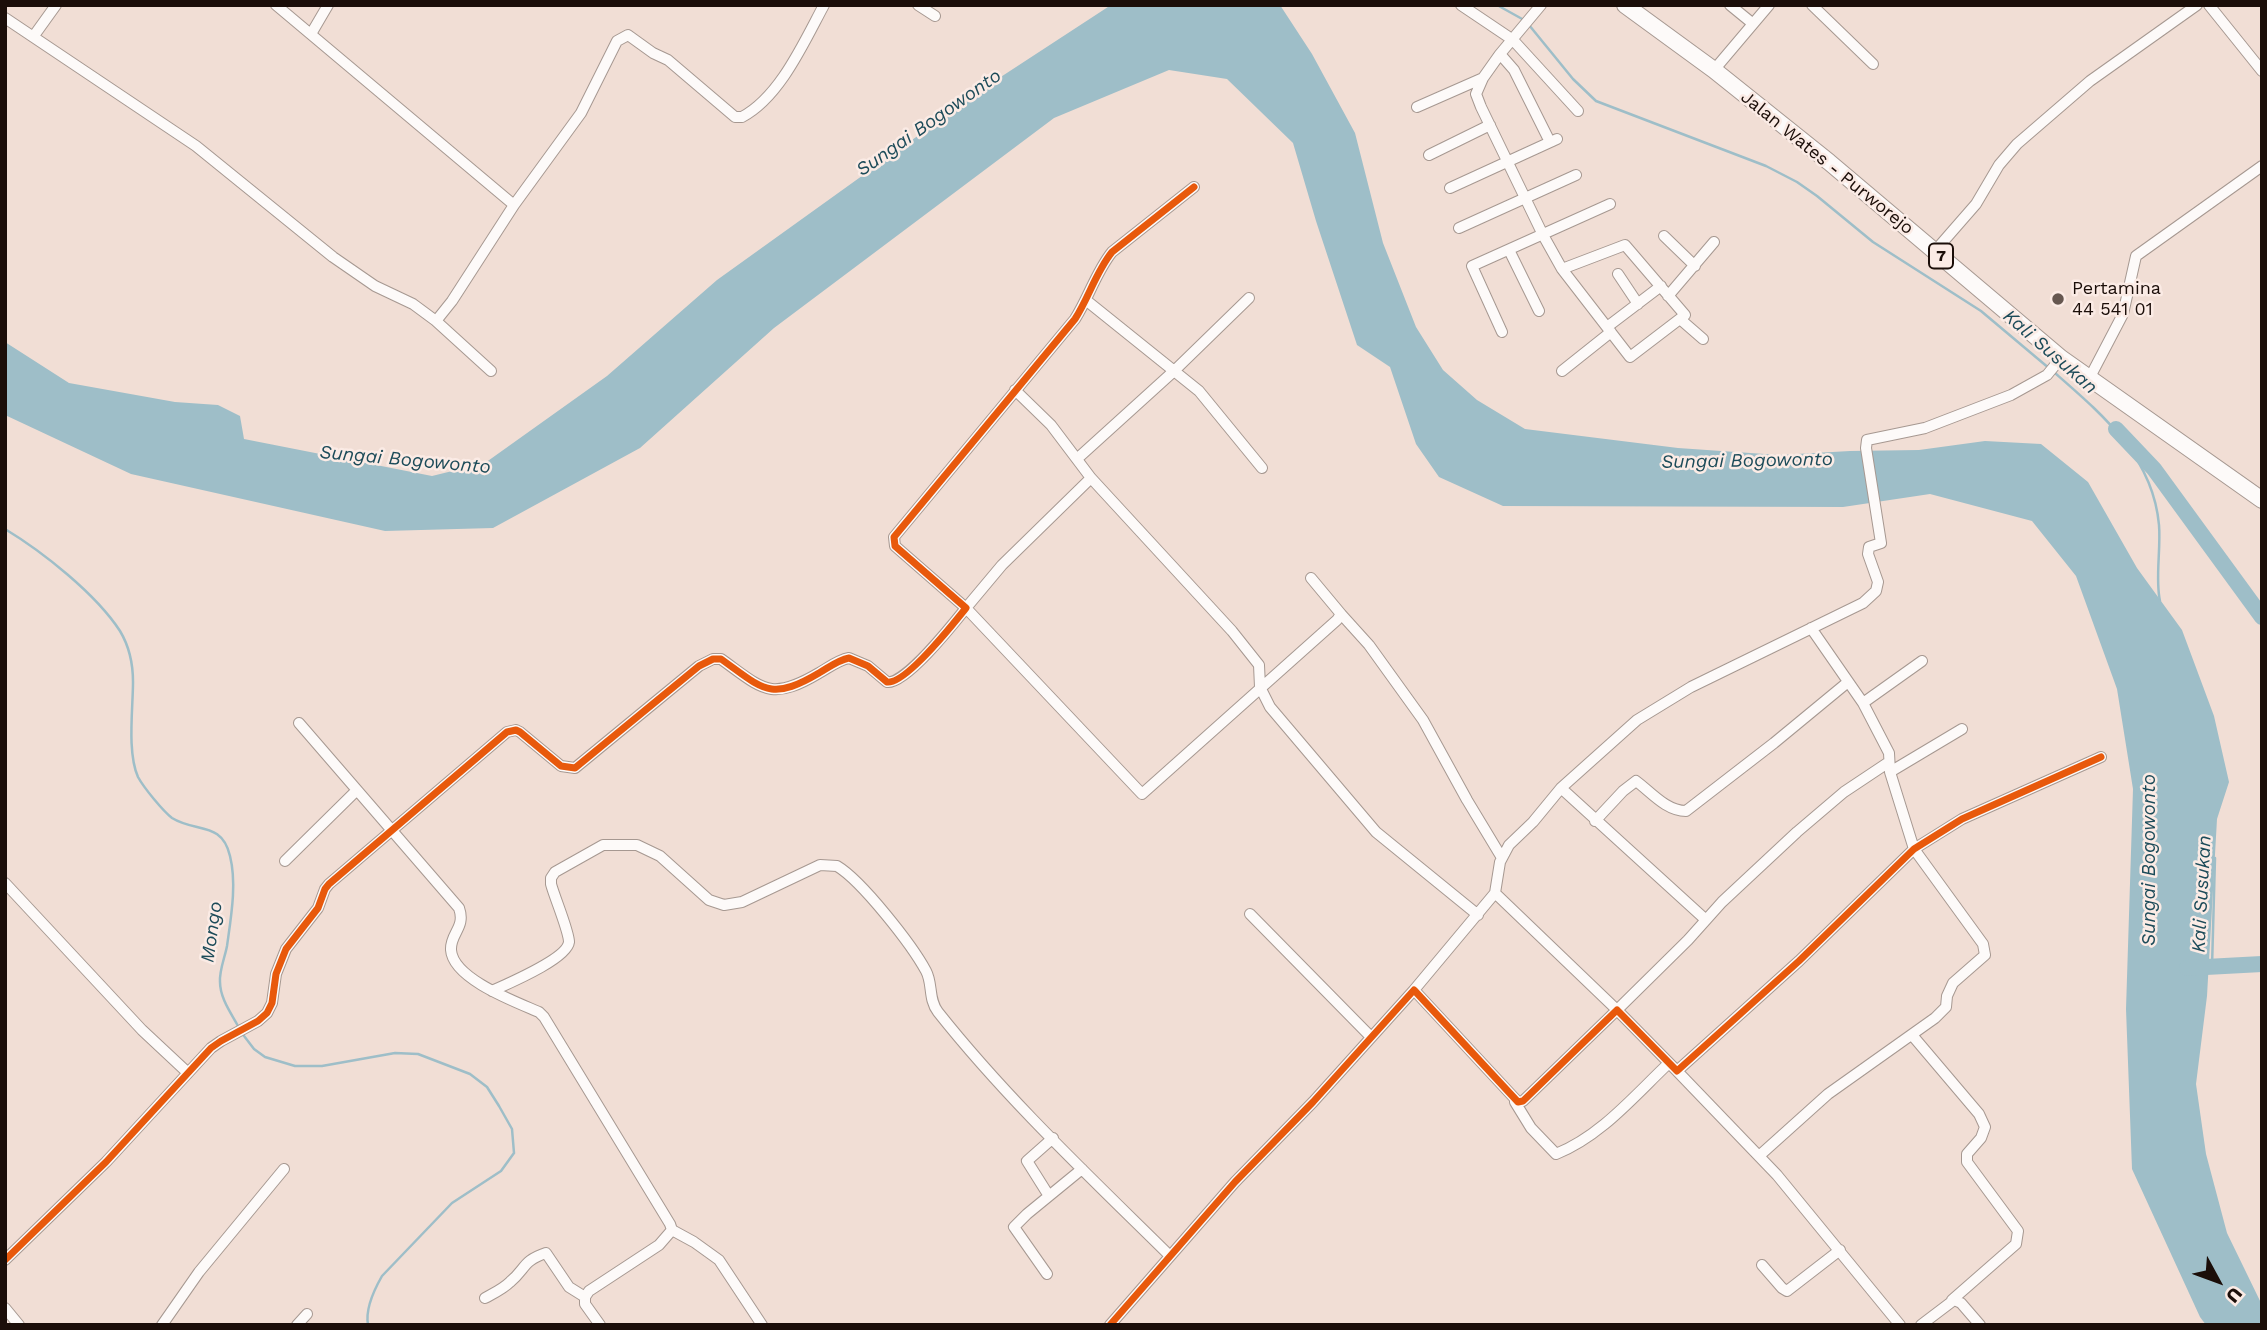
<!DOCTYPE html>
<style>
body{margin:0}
#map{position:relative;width:2267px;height:1330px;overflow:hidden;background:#f1ded5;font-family:"Work Sans",sans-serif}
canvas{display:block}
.frame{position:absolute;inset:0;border:7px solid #1b0e09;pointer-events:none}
.north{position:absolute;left:2183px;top:1246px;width:70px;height:70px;-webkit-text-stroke:5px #fbebe5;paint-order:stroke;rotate:131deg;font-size:19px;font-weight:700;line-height:28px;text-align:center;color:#1b0e09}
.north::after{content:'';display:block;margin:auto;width:24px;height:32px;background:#1b0e09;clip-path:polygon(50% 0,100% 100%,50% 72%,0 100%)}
</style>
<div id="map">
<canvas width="2267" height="1330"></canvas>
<div class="frame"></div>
<div class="north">U</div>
</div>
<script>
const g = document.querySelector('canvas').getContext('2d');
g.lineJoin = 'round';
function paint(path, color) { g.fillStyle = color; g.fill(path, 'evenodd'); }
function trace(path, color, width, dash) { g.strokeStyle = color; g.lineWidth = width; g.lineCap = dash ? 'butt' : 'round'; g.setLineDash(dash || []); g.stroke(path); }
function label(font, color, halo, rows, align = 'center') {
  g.font = font + ' "Work Sans",sans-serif'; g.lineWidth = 5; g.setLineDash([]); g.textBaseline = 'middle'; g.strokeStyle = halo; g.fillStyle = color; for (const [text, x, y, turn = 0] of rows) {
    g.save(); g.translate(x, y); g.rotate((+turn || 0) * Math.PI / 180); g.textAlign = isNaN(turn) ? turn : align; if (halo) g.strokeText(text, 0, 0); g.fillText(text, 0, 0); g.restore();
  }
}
paint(new Path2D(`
 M1111,5h169l32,49 43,79 28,110 33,84 27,43 34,30 48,29 153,19 101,7 71,-4 69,-1 66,-9 56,3 47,38 49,86 45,62 32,86 15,66 -12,37 -10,177 -11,88 10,70 21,79 35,72v20h-56l-6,-8 -68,-148 -6,-160 7,-220 -16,-100 -41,-113 -44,-55 -102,-27 -87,13 -340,-1 -64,-29 -23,-33 -26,-77 -33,-22 -41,-124 -23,-78 -66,-64 -58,-9 -115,48 -280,210 -134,120 -147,80 -108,3 -254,-57 -126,-59v-73l64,41 106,19 43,3 22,11 4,23 188,37 53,-13 122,-87 110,-96 273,-196z`), '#9ebec8');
trace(new Path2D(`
 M1497,5l27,15
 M1529,25l44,54 23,22 170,65 31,16 20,14 56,46 108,69 69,58
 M2055,373c48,42 98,84 104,152 2,24 -4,55 1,76
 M5,529c38,23 91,65 115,102 9,15 13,34 13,51 0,27 -6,70 5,95 6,11 25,34 34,41 24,15 50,3 58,38 7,28 1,61 -3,90 -2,11 -8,25 -7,36 0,16 11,31 18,44
 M2212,967l3,-109
 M241,1032l13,17 11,8 30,9h27l73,-13 23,1 52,20 17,13 12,19 13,23 2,24 -13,18 -49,32 -70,73c-8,14 -17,33 -14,49`), '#9ebec8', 2.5);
trace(new Path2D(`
 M2116,429l38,40 108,148
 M2187,968l75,-4`), '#9ebec8', 16);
const minor = new Path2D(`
 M276,5l238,200
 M918,5l17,11
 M1461,5l52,35 65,71
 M1541,5l-41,49 -17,24 -7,16 5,13 62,128 19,34 68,88 55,-42 -60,-70 -63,24
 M1730,5l22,18
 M1812,5l61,59
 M2209,5l53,66
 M5,18l191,128 137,111 42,29 38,18 23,17 16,-20 62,-96 67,-92 36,-72 11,-6 25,18 15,7 67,57h7c38,-20 62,-75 82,-112
 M311,34l17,-29
 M33,37l23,-32
 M1500,54l14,16 36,72
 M1714,70l55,-65
 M1417,107l66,-29
 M1429,155l61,-30
 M1450,188l107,-49
 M1459,228l117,-53
 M1664,236l31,30
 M1509,250l30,61
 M1935,251l41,-47 23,-39 18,-21 73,-63 107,-76
 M1618,274l20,30
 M1668,296l46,-54
 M1087,301l112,90 63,77
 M1680,319l23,20
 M436,321l55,50
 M1607,327l54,-41
 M1502,332l-30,-66 138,-62
 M1562,371l49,-39
 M2089,379l34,-65 13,-58 126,-90
 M1015,390l36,35 40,53 141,153 27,34 1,22 10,20 106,125 102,83
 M1078,458l96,-87 75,-73
 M1091,478l-89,87 -36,43 176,186 195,-174 4,-6 -30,-36
 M1341,614l28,31 54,75 44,80 35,58
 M1811,628l52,75
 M299,723l160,185c7,20 -9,25 -8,42 2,29 65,52 88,62l5,5 126,207 2,6 -13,15 -70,46 -4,6
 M1890,772l72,-43
 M1561,788l145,132
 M1595,821l28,-30 13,-10c15,11 30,30 50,30l88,-68 74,-61
 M285,861l72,-71
 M5,883l137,147 46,43
 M1495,893l5,-31 9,-17 24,-23 28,-34 76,-68 54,-33 172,-84 13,-12 2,-9 -10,-28 1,-7 12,-4 -15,-95 1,-8 58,-12 86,-33 36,-20 14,-17
 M1250,914l121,123
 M1414,990l81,-97 122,117 71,-70 34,-38 75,-70 47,-40 45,-30
 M492,991c15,-7 75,-32 77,-49 0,-11 -15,-46 -18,-58v-6l4,-6 48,-27h34l23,11 49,44 15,5 18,-3 78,-37 17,1c25,15 75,79 89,105 7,13 2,28 12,41 69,87 152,165 231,243
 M1912,1035l67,79 6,13 -4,11 -14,16v8l51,69 -2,13 -64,56
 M1677,1071l100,104 123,150
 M1515,1102l16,26 25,26c45,-18 78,-58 113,-91
 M1759,1156l69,-62 107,-76 11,-11 1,-11 6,-13 32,-28 -2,-11 -69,-95 -24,-77 -1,-19 -26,-50 59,-42
 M1049,1196l-22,-35 26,-23
 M672,1230l22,12 25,18 43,65
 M5,1260l101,-98 105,-114 10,-7 37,-20 9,-8 5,-10 4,-29 10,-25 32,-41 7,-19 4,-5 178,-152 9,-2 4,2 41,34 14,2 124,-102 14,-7h8c42,30 49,43 98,14 9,-5 19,-13 30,-15l19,8 19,16c18,3 67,-59 79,-74l-71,-62 -1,-9 181,-218c14,-22 21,-47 37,-67l82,-65
 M1762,1265l20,23 5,3 53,-41
 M1047,1274l-33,-47 13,-13 55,-45
 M485,1298c9,-5 18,-9 25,-16 16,-13 12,-21 36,-29l23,34 16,10v7l15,21
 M5,1308l14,17
 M162,1325l37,-53 85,-103
 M297,1325l10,-11
 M1110,1325l125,-143 78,-80 101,-112 104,112 5,-1 94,-91 60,61 122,-110 115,-112 48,-30 139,-62
 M1921,1325l33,-25 7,3 19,22`);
const highway = new Path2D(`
 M1625,5l89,65 115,92 232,196 201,142`);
trace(minor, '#a69891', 12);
trace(highway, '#a69891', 18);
trace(minor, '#fdfaf9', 10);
trace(highway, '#fdfaf9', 16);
trace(new Path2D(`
 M5,1260l101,-98 105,-114 10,-7 37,-20 9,-8 5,-10 4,-29 10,-25 32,-41 7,-19 4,-5 178,-152 9,-2 4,2 41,34 14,2 124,-102 14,-7h8c42,30 49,43 98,14 9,-5 19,-13 30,-15l19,8 19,16c18,3 67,-59 79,-74l-71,-62 -1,-9 181,-218c14,-22 21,-47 37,-67l82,-65
 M1110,1325l125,-143 78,-80 101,-112 104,112 5,-1 94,-91 60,61 122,-110 115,-112 48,-30 139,-62`), '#e8590c', 7);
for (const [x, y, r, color] of [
 [2058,299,7,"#665750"]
]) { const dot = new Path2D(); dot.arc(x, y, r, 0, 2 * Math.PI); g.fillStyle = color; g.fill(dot); trace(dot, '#fbebe5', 2.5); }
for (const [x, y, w] of [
 [1941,256,24]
]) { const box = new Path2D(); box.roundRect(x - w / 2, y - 12.5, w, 25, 5); g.fillStyle = '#fbebe5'; g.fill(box); trace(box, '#1b0e09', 2); }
label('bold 16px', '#1b0e09', null, [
 ["7",1941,256]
]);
label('18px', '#1b0e09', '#fbebe5', [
 ["Jalan Wates - Purworejo",1827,163,39]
]);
label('18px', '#1b0e09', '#fbebe5', [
 ["Pertamina",2072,289],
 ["44 541 01",2072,310]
], 'left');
label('italic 19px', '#1c4b59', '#fbebe5', [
 ["Sungai Bogowonto",929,123,-35],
 ["Kali Susukan",2050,352,41],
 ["Sungai Bogowonto",405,460,5],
 ["Sungai Bogowonto",1747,461,-1],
 ["Sungai Bogowonto",2149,860,-90],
 ["Kali Susukan",2202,894,-87],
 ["Mongo",212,932,-82]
]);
</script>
